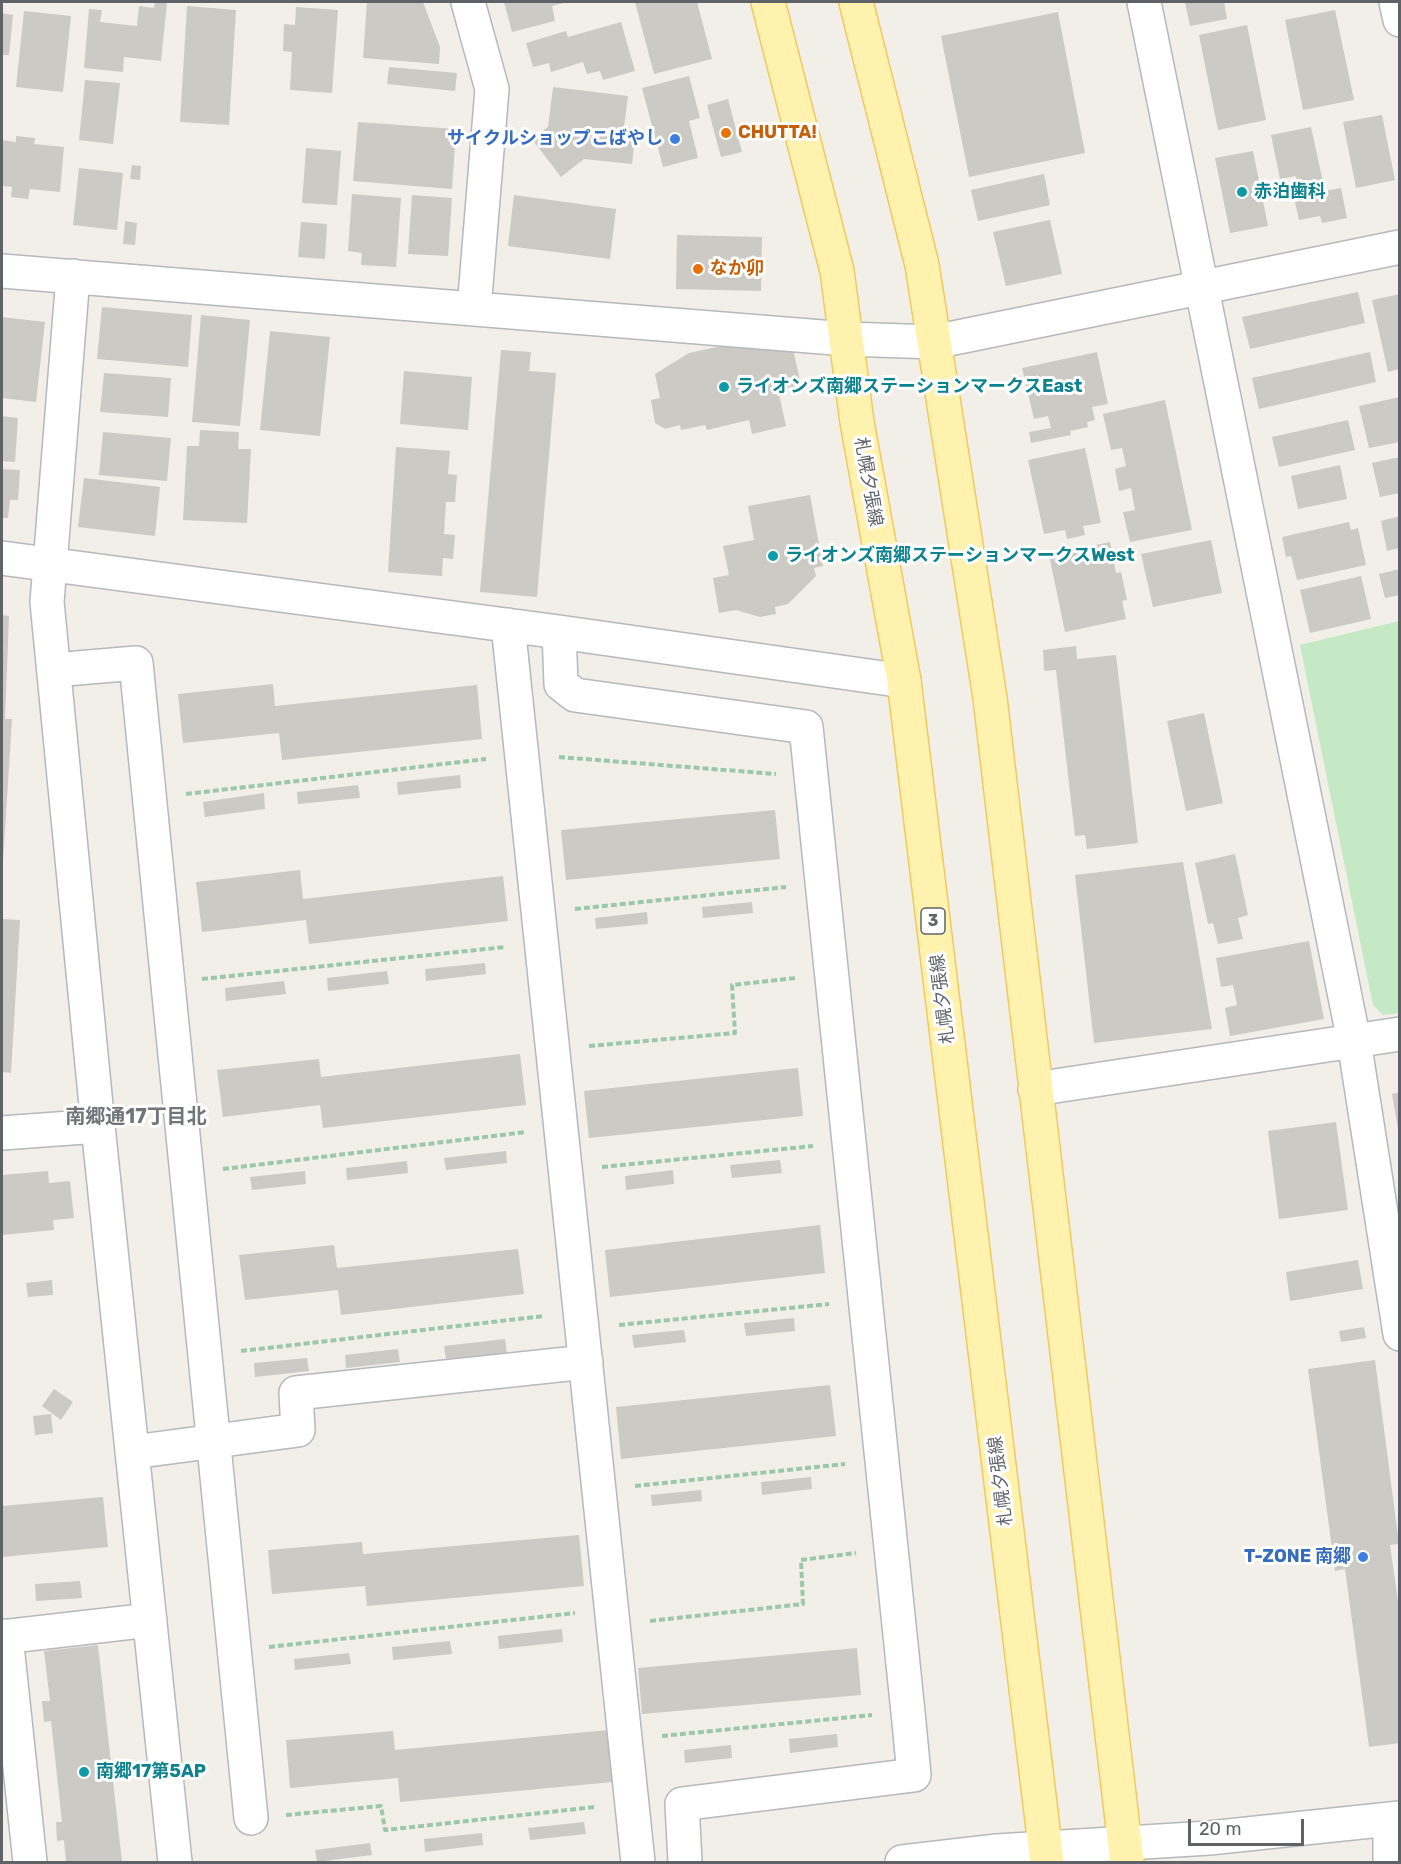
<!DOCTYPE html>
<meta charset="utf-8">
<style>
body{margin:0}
#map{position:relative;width:1401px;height:1864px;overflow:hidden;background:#f1efe8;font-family:Rubik,sans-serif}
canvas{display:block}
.frame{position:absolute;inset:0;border:3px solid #5f6368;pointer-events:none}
.scale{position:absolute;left:1188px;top:1819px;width:116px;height:27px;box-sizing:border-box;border:3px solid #5f6368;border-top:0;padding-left:8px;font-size:18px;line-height:21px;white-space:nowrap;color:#5f6368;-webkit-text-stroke:4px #fff;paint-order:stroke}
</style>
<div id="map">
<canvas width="1401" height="1864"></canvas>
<div class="frame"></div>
<div class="scale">20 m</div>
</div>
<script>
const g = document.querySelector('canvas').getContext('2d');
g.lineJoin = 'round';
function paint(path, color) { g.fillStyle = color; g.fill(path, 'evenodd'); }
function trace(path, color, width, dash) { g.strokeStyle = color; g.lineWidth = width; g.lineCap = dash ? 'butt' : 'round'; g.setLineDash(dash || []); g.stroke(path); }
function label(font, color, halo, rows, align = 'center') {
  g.font = font + ' Rubik,"Noto Sans JP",sans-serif'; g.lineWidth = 6; g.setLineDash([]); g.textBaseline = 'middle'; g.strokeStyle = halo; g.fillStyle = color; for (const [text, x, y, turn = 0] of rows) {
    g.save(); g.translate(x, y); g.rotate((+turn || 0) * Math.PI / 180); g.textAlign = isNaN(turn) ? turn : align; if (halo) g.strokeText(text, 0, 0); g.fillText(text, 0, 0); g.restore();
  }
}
paint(new Path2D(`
 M1399,621l1,392 -17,2 -10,-10 -73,-360z`), '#c5e8c5');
paint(new Path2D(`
 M155,2l12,1 -6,58 -37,-4 -1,15 -39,-4 5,-59 13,1 -2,12 37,4 2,-20 15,2z
 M367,2h56l17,45 -1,17 -76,-6z
 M504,2h63l-15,4 3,15 -43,11z
 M635,2h62l15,57 -58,15z
 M1185,2h39l3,17 -37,7z
 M187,6l49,4 -7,115 -49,-3z
 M296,7l42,3 -6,83 -42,-3 2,-38 -9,-1 1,-27 11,1z
 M1335,10l19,90 -51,10 -18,-90z
 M24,11l47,5 -8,76 -47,-5z
 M1058,12l27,141 -116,24 -28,-141z
 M2,13l11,2 -4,40h-7z
 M621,22l14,49 -32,9 -3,-9 -13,3 -4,-12 -32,10 -2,-9 -16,4 -7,-24 40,-12 2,6z
 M1247,25l19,95 -48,10 -19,-95z
 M389,67l68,6 -2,18 -68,-7z
 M689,76l11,42 -11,3 9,37 -35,9 -21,-79z
 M85,80l35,3 -7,61 -34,-4z
 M553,87l75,9 -4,31 12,1 -4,36 -48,-5 -23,18 -29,-38 16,-12z
 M728,99l14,53 -21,5 -14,-52z
 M1382,115l13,65 -39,8 -13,-66z
 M358,122l98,7 -4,60 -99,-8z
 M1311,127l14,64 16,-3 6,30 -25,5 -2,-7 -21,4 -4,-18 6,-1 -5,-25 -16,3 -9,-44z
 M16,136l19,2 -1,6 30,3 -4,45 -30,-3 -2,10 -17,-2 1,-10 -10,-1v-46l14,2z
 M306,148l35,3 -4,54 -35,-2z
 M1253,151l15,75 -38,7 -15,-75z
 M132,165l9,1 -1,14 -10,-1z
 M79,168l44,5 -6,57 -44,-5z
 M1044,174l6,31 -72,16 -7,-31z
 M352,194l49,4 -5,69 -35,-2 1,-12 -14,-2z
 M412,195l40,3 -4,58 -40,-2z
 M514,195l102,14 -6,50 -102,-13z
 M1050,220l12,54 -56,12 -13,-54z
 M125,221l12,2 -2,22 -12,-1z
 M301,222l26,2 -2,35 -27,-2z
 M677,235l85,2 -1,54 -85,-2z
 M1358,292l7,31 -115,26 -8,-32z
 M1400,294v75l-12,3 -16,-72z
 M102,307l90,8 -4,52 -91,-8z
 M201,315l49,5 -10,106 -48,-4z
 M2,317l43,5 -9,80 -34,-4z
 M270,331l60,6 -10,99 -60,-6z
 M768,336l25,13 8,36 -23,5 8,36 -34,8 -3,-14 -42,10 -2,-5 -24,5 -1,-5 -15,4 -10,-6 -4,-23 9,-2 -5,-24 34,-21z
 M501,350l30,2 -2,19 27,2 -19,224 -57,-5z
 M1097,352l11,52 -16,3 3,13 -8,2 1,5 -18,4 1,4 -40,8 -2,-11 22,-4 -3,-12 -14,3 -12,-51z
 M1370,352l6,30 -117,27 -7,-31z
 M404,371l68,6 -4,53 -68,-6z
 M104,373l67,5 -3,39 -68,-5z
 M1400,397v45l-31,6 -10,-42z
 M1165,400l27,130 -62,12 -7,-30 12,-2 -4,-22 -12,3 -4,-22 11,-3 -4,-18 -11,2 -8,-36z
 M2,416l16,2 -3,44 -13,-1z
 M1348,420l7,30 -76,17 -7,-30z
 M200,430l39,2 -1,17h13l-4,74 -64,-3 4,-74h12z
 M103,432l68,6 -4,43 -68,-6z
 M396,447l54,4 -2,23 9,1 -2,27h-9l-2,32 11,1 -2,24 -10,-1 -1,18 -54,-4z
 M1085,448l16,75 -18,3 2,9 -18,4 -2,-9 -21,4 -16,-74z
 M1400,457v36l-20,4 -8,-34z
 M1340,465l7,34 -49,10 -7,-33z
 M2,469l18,1 -2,30h-8l-2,18h-6z
 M84,478l76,9 -5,49 -77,-9z
 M810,495l13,71 -9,2 2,8 -28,28 -13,3 1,7 -16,3 -24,-7 -17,3 -6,-35 16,-3 -6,-29 31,-6 -6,-34z
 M1400,516v32l-13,3 -6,-30z
 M1349,522l2,8 7,-2 8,37 -69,15 -6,-24 -5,1 -4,-20z
 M1211,540l11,53 -69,14 -12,-53z
 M1110,542l6,31 5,-1 6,28 -5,1 4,18 -61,13 -16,-77z
 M1400,569v26l-15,3 -6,-24z
 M1361,576l10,43 -61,14 -10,-43z
 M2,615l7,1 -4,103h7l-9,143z
 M1076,646l1,13 39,-4 22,188 -51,6 -2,-14 -10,1 -19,-166 -12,1 -1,-21z
 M273,684l2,22 202,-21 5,54 -200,21 -3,-27 -96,10 -5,-49z
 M1204,713l19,90 -37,8 -19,-90z
 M460,775l1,13 -63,7 -1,-13z
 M358,785l2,13 -62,6 -1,-12z
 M264,793l1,16 -60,8 -2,-15z
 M775,810l5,49 -214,21 -5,-50z
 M1235,854l13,61 -10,3 5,21 -25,5 -5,-21 -5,1 -13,-61z
 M1183,862l29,167 -118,14 -19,-168z
 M300,870l3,29 200,-23 5,45 -199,23 -3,-24 -104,12 -6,-50z
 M752,902l1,11 -50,5 -1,-11z
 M647,912l1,12 -52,5 -1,-11z
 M2,919l18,1 -9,153 -9,-1z
 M1309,941l15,78 -94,17 -5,-28 12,-3 -4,-20 -12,2 -5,-29z
 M485,963l1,11 -60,7 -1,-12z
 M387,971l2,13 -61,7 -1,-13z
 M284,981l2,13 -60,7 -1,-13z
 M520,1054l6,51 -203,23 -3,-23 -97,12 -6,-47 102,-11 2,18z
 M798,1068l5,48 -214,22 -5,-47z
 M1400,1092v37h-2l-6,-35z
 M1336,1122l12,88 -69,9 -11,-88z
 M506,1151l1,12 -61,7 -2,-12z
 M780,1160l2,13 -50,5 -2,-13z
 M407,1161l1,12 -61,7 -1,-12z
 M673,1170l1,14 -48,6 -1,-14z
 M48,1171l1,12 21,-2 4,37 -21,2 1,10 -52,5v-60z
 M305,1171l1,13 -54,6 -2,-13z
 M820,1225l5,48 -215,24 -5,-47z
 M334,1245l3,23 181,-19 6,45 -183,21 -3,-25 -93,10 -6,-45z
 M1358,1260l5,29 -73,12 -4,-29z
 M52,1280l1,15 -25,2 -2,-14z
 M794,1318l1,13 -49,5 -2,-13z
 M1364,1327l2,11 -25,4 -2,-11z
 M684,1330l2,12 -52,6 -2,-13z
 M505,1339l2,14 -61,6 -2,-13z
 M398,1349l2,13 -54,6 -1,-13z
 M307,1358l2,13 -54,6 -1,-14z
 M1375,1360l24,184 -9,1 10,70v128l-31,4 -24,-178 -10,2 -27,-202z
 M830,1385l6,51 -215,23 -5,-52z
 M54,1389l19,13 -12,18 -19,-14z
 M51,1414l2,19 -18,2 -2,-19z
 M811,1477l1,12 -50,6 -1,-13z
 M701,1490l1,11 -50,5 -1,-11z
 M103,1497l5,50 -106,10v-51z
 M579,1535l5,51 -217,20 -2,-20 -93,8 -4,-44 94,-8 1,12z
 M80,1581l2,17 -46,3 -1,-17z
 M562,1629l1,13 -64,7 -1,-13z
 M450,1641l2,13 -59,6 -1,-13z
 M98,1645l24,217h-56l-2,-22 -7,1 -1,-19h6l-11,-101 -7,1 -2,-21h8l-6,-50z
 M857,1648l4,47 -219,19 -4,-46z
 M349,1653l2,11 -56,6 -1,-11z
 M608,1730l5,52 -213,20 -2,-24 -108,10 -4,-48 107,-9 2,19z
 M837,1734l1,13 -48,6 -1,-14z
 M731,1745l1,13 -47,5 -1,-13z
 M584,1822l2,12 -56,6 -2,-12z
 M482,1833l1,12 -58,7 -1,-13z
 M370,1843l2,12 -55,7 -2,-12z`), '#cccac5');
const minor = new Path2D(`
 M468,2l24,87 -18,220
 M1144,2l210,1039 46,293
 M1396,2l4,18
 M2,271l845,68 87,3 466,-95
 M73,276l-26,326 51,524 77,736
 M2,558l557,74 345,49
 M508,625l130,1237
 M559,632l2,52 14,11 231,32 102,985 6,63 -232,29 3,58
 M54,670l82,-7 115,1155
 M1035,1089l365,-55
 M2,1133l96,-7
 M133,1452l165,-22 -2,-37 290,-31
 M6,1636l24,226
 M2,1637l148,-17
 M902,1862l95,-11 212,-13 191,-20
 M1390,1862v-43`);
const major = new Path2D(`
 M768,2l69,269 20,151 47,259 143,1181
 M856,2l66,263 68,433 137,1164`);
trace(minor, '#b5b8bc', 36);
trace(major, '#f2c960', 36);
trace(new Path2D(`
 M559,757l217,17
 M186,794l300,-35
 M575,909l211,-22
 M202,979l303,-32
 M589,1046l146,-13 -3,-48 64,-7
 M602,1167l211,-21
 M223,1169l303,-37
 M619,1325l210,-21
 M241,1351l303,-35
 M635,1486l210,-22
 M650,1621l153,-17 -2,-44 55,-7
 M269,1647l306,-34
 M662,1736l210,-21
 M286,1815l95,-9 4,24 210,-23`), '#9cc7a9', 4, [6, 3]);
trace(minor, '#fff', 33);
trace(major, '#fff2af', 33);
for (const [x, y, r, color] of [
 [726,133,6,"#e8710a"],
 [675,139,6,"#3f7fe0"],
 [1242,192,6,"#0f9aa8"],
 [698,269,6,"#e8710a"],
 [724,387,6,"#0f9aa8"],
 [773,556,6,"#0f9aa8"],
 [1363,1557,6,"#3f7fe0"],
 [84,1772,6,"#0f9aa8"]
]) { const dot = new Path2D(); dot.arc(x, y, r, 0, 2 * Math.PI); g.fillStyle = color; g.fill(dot); trace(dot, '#fff', 2); }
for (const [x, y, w] of [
 [933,921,24]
]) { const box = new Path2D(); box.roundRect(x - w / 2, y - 13, w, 26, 4.5); g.fillStyle = '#fff'; g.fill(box); trace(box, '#5f6368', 1.5); }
label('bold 16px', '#5f6368', null, [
 ["3",933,921]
]);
label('bold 18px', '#c56008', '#fff', [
 ["CHUTTA!",738,133],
 ["なか卯",710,269]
], 'left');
label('bold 18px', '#366cbe', '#fff', [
 ["サイクルショップこばやし",663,139],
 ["T-ZONE 南郷",1351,1557]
], 'right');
label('bold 18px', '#0d838f', '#fff', [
 ["赤泊歯科",1254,192],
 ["ライオンズ南郷ステーションマークスEast",736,387],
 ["ライオンズ南郷ステーションマークスWest",785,556],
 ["南郷17第5AP",96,1772]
], 'left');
label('18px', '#5f6368', '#fff', [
 ["札幌夕張線",868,482,80],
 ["札幌夕張線",943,999,-97],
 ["札幌夕張線",1001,1481,-97]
]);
label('bold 20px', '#70757a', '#fff', [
 ["南郷通17丁目北",136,1117]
]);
</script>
